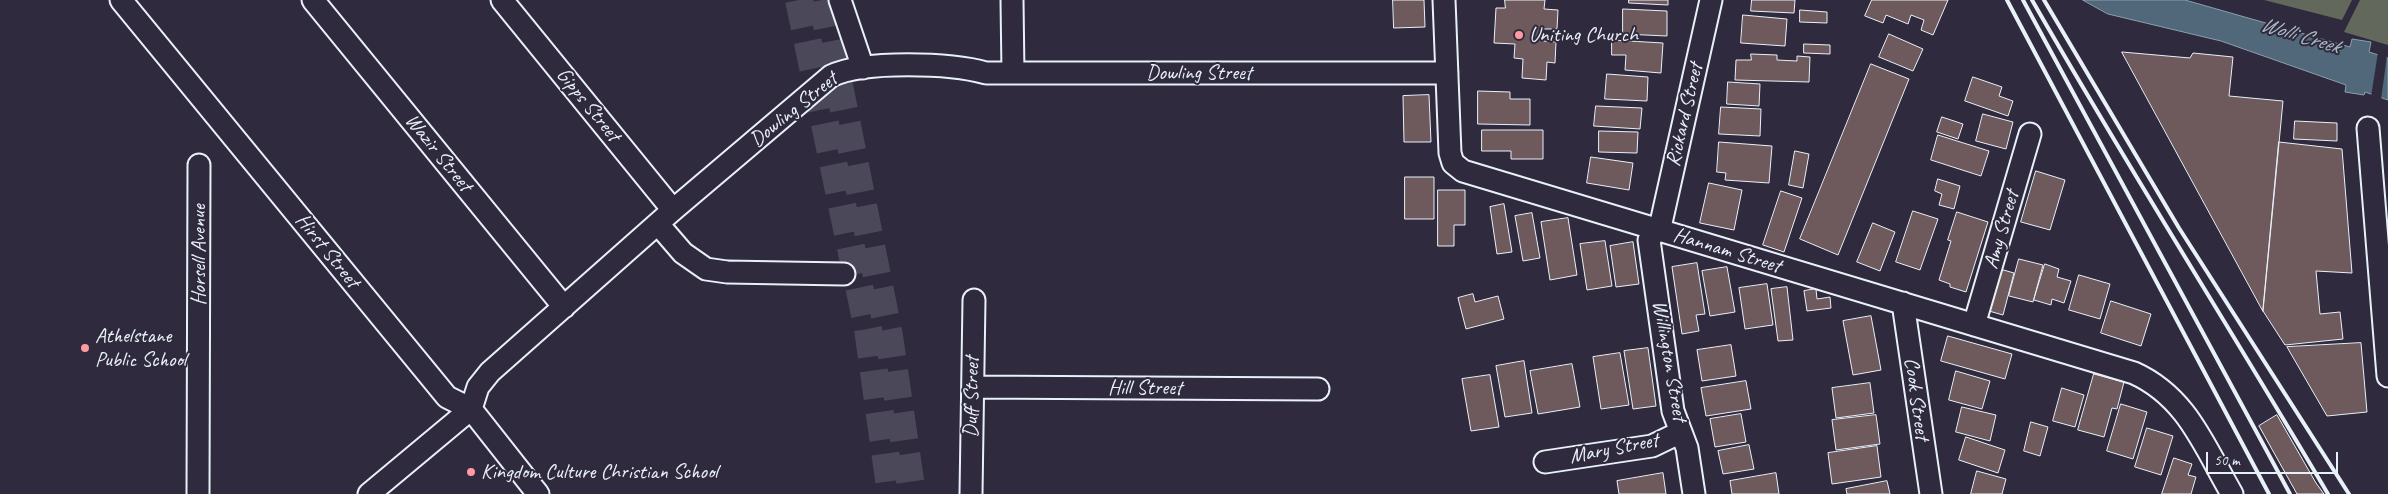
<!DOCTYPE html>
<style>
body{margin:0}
#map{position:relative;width:2388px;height:494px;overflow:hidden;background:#2f2a3d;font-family:Caveat,sans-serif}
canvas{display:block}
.scale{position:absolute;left:2206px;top:452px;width:132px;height:22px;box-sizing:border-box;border:2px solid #e8f1f8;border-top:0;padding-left:6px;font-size:15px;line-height:18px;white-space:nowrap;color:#e8f1f8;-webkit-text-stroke:4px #2f2a3d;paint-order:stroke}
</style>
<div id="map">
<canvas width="2388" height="494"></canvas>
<div class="scale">50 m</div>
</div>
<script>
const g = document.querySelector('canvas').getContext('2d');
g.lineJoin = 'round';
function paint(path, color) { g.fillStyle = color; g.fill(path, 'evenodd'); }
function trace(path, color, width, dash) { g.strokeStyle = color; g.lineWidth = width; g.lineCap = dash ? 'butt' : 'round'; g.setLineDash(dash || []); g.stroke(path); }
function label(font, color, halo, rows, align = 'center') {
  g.font = font + ' Caveat,sans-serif'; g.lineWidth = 4; g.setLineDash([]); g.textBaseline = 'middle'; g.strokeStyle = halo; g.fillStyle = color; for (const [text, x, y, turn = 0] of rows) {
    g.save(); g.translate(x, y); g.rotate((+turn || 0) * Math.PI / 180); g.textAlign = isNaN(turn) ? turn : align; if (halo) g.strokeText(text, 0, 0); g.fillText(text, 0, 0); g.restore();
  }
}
paint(new Path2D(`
 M2264,0h88l-10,20z
 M2360,0h28v45l-44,-13z`), '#62685b');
const water = new Path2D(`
 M2083,0h102l165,47 2,-8 19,3 -2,10 19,6v42l-23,-8 -1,3 -19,-3 1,-7 -125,-44 -113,-27z`);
paint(water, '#506879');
trace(water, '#8d9fac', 1);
paint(new Path2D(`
 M2378,52l9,3 -6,45 -10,-3z`), '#2f2a3d');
const building = new Path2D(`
 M1393,0h31l1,27 -31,1z
 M1505,0h40l-1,9 14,1 -1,19h-14v12l13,1 -1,21 -8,-1 -1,18 -24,-2 1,-19 -9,-1 1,-14 -21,-1 2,-35h9z
 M1629,0h39v5l-39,-2z
 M1752,0h43l-1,13 -43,-2z
 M1872,0h76l-15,35 -12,-5 3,-10 -13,-5 -3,9 -22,-9 -3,8 -18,-7z
 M1623,9l44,2v25l-44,-2z
 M1800,10l27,2v11l-27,-1z
 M1743,15l44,4 -2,27 -44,-3z
 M1889,34l34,15 -10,22 -34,-14z
 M1612,40l51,3 -2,30 -36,-3 1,-15h-14z
 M1804,44l26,1v9l-26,-1z
 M2122,52l68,6 3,-5 40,4 -4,39 54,5 -20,210z
 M1751,54l26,1v5l20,1v-5l13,1 -1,25 -74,-2 1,-20h15z
 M1871,64l38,15 -71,176 -38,-16z
 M1607,74l41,3 -1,24 -42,-2z
 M1973,77l29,10 -3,9 14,5 -5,15 -43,-15z
 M1728,82l32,2 -1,22 -32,-2z
 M1478,91l32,1v7h20v26l-52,-1z
 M1429,95l2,47h-27l-1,-46z
 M1596,106l46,2 -2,21 -46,-3z
 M1721,107l40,2 -1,27 -41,-2z
 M1983,114l30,8 -7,27 -30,-8z
 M1942,117l21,7 -5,15 -21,-7z
 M2295,121l42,2v18l-43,-2z
 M1482,130h61v29h-32v-8h-29z
 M1599,131l39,1 -1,21 -38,-1z
 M1938,135l51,16 -8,25 -50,-16z
 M1719,142l53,4 -3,37 -44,-3 1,-7 -9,-1z
 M2279,142l63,7 10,124 -36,-2 4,43 20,-2 3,27 -58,6 -22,-34z
 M1795,151l14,3 -6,34 -14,-3z
 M1591,157l42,6 -4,27 -42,-7z
 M2036,171l29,9 -15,50 -29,-8z
 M1405,177h29v42h-29z
 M1938,179l22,7 -6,23 -15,-4 3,-11 -7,-3z
 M1709,183l33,7 -8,40 -34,-7z
 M1438,190h27v35h-11v21h-16z
 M1781,191l21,7 -18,54 -21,-7z
 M1504,204l8,48 -15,2 -7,-47z
 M1913,211l25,8 -18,51 -24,-8z
 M1957,212l31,10 -22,70 -16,-5v-3l-11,-4 12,-39 -3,-1z
 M1532,213l8,45 -17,3 -8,-45z
 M1568,218l9,57 -27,5 -9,-58z
 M1873,223l22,9 -15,39 -23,-9z
 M1605,241l7,45 -25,4 -7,-46z
 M1633,242l6,42 -23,3 -6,-41z
 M2019,259l24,6 -10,37 -24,-6z
 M1697,263l8,51 -9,1 3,16 -17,3 -10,-67z
 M2045,264l14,5 -2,8 14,4 -7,22 -12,-4 -1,6 -17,-5z
 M1727,267l8,45 -25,4 -8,-45z
 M2000,269l14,4 -11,42 -14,-4z
 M2079,275l31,9 -10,35 -31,-9z
 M1767,284l6,41 -28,4 -6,-41z
 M1787,287l6,53 -15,1 -7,-52z
 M1816,289l1,10 13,-2 1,11 -24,3 -3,-20z
 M1473,294l2,8 23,-6 6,23 -38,10 -8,-31z
 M2111,301l40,13 -10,32 -40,-13z
 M1871,316l10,54 -28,5 -10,-54z
 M1948,336l64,18 -7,25 -64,-18z
 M2361,343l6,69 -40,4 -40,-69z
 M1731,345l5,31 -34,5 -5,-31z
 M1648,348l8,58 -23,3 -9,-58z
 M1620,353l9,52 -28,4 -8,-52z
 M1524,361l8,52 -27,4 -9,-51z
 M1572,364l8,43 -42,7 -8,-43z
 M1956,371l34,10 -8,28 -33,-9z
 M2094,374l30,8 -7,27 -5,-1 -8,29 -26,-7z
 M1490,375l9,52 -28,4 -9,-52z
 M1746,381l5,28 -45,7 -5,-28z
 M1870,383l4,30 -38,5 -4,-30z
 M2062,388l22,7 -9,32 -22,-6z
 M2121,404l26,8 -14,47 -26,-8z
 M1962,407l34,8 -6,26 -34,-9z
 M1741,414l5,28 -31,5 -5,-28z
 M1876,415l4,29 -44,6 -4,-30z
 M2277,415l39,68 8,11h-27l-38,-68z
 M2031,422l17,5 -8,29 -16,-5z
 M2147,428l26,8 -12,39 -26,-8z
 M1966,437l39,13 -7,23 -39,-13z
 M1749,445l5,24 -31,5 -5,-23z
 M1877,446l4,31 -49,7 -4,-31z
 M2174,458l18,6 -4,11 8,2 -5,17h-29z
 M1977,471l29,8 -4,15h-31z
 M1663,473l3,21h-47l-2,-13z
 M1776,473l3,21h-47l-2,-13z
 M1887,481l3,13h-43l-1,-5z`);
paint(building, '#6e5a5c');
trace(building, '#e8f1f8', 1);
trace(new Path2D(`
 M799,0l69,329 23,165
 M822,0l67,336 23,158`), '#4b4859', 28, [28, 14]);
const minor = new Path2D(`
 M121,0l326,397 24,12 67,85
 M313,0l251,307
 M502,0l171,210
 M840,0l23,68
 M1012,0l1,73
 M1444,0l6,153 3,10 10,8 671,202c53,24 70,73 98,121
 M2368,128l20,248
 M658,224l25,29 23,16 21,3 117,2
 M1903,303l28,191
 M1974,325l56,-191
 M973,387l345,2
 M1545,462l107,-16 29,-14
 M198,494l1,-329
 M369,494l102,-85 7,-22 12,-15 183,-162 158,-134c33,-16 120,-13 155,-3h461
 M971,494l3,-194
 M1694,494l-7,-46 -14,-37 -24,-171 12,-17 50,-223`);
trace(minor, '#e8f1f8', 25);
trace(minor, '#2f2a3d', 21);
trace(new Path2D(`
 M2007,0l262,494
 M2023,0l267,494
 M2032,0c95,166 198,328 296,494
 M2044,0l135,228 170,266`), '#e8f1f8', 4);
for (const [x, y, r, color] of [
 [1519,35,5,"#ff9aa2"],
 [85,348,5,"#ff9aa2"],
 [471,472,5,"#ff9aa2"]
]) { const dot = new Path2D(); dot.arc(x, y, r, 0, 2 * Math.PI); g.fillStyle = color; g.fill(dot); trace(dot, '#2f2a3d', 2); }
label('21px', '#e8f1f8', '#2f2a3d', [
 ["Uniting Church",1529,35],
 ["Athelstane",95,336],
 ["Public School",95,360],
 ["Kingdom Culture Christian School",481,472]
], 'left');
label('21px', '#e8f1f8', '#2f2a3d', [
 ["Dowling Street",1199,73],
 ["Gipps Street",588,105,51],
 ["Dowling Street",794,110,-39],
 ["Rickard Street",1685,115,-77],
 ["Wazir Street",438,153,51],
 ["Amy Street",2002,230,-74],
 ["Hirst Street",327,251,51],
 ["Hannam Street",1727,251,17],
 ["Horsell Avenue",199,255,-90],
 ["Willington Street",1669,361,80],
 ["Hill Street",1145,388],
 ["Duff Street",972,397,-89],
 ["Cook Street",1916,399,82],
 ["Mary Street",1614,449,-11]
]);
label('italic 22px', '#abbac5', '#2f2a3d', [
 ["Wolli Creek",2300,36,17]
]);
</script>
